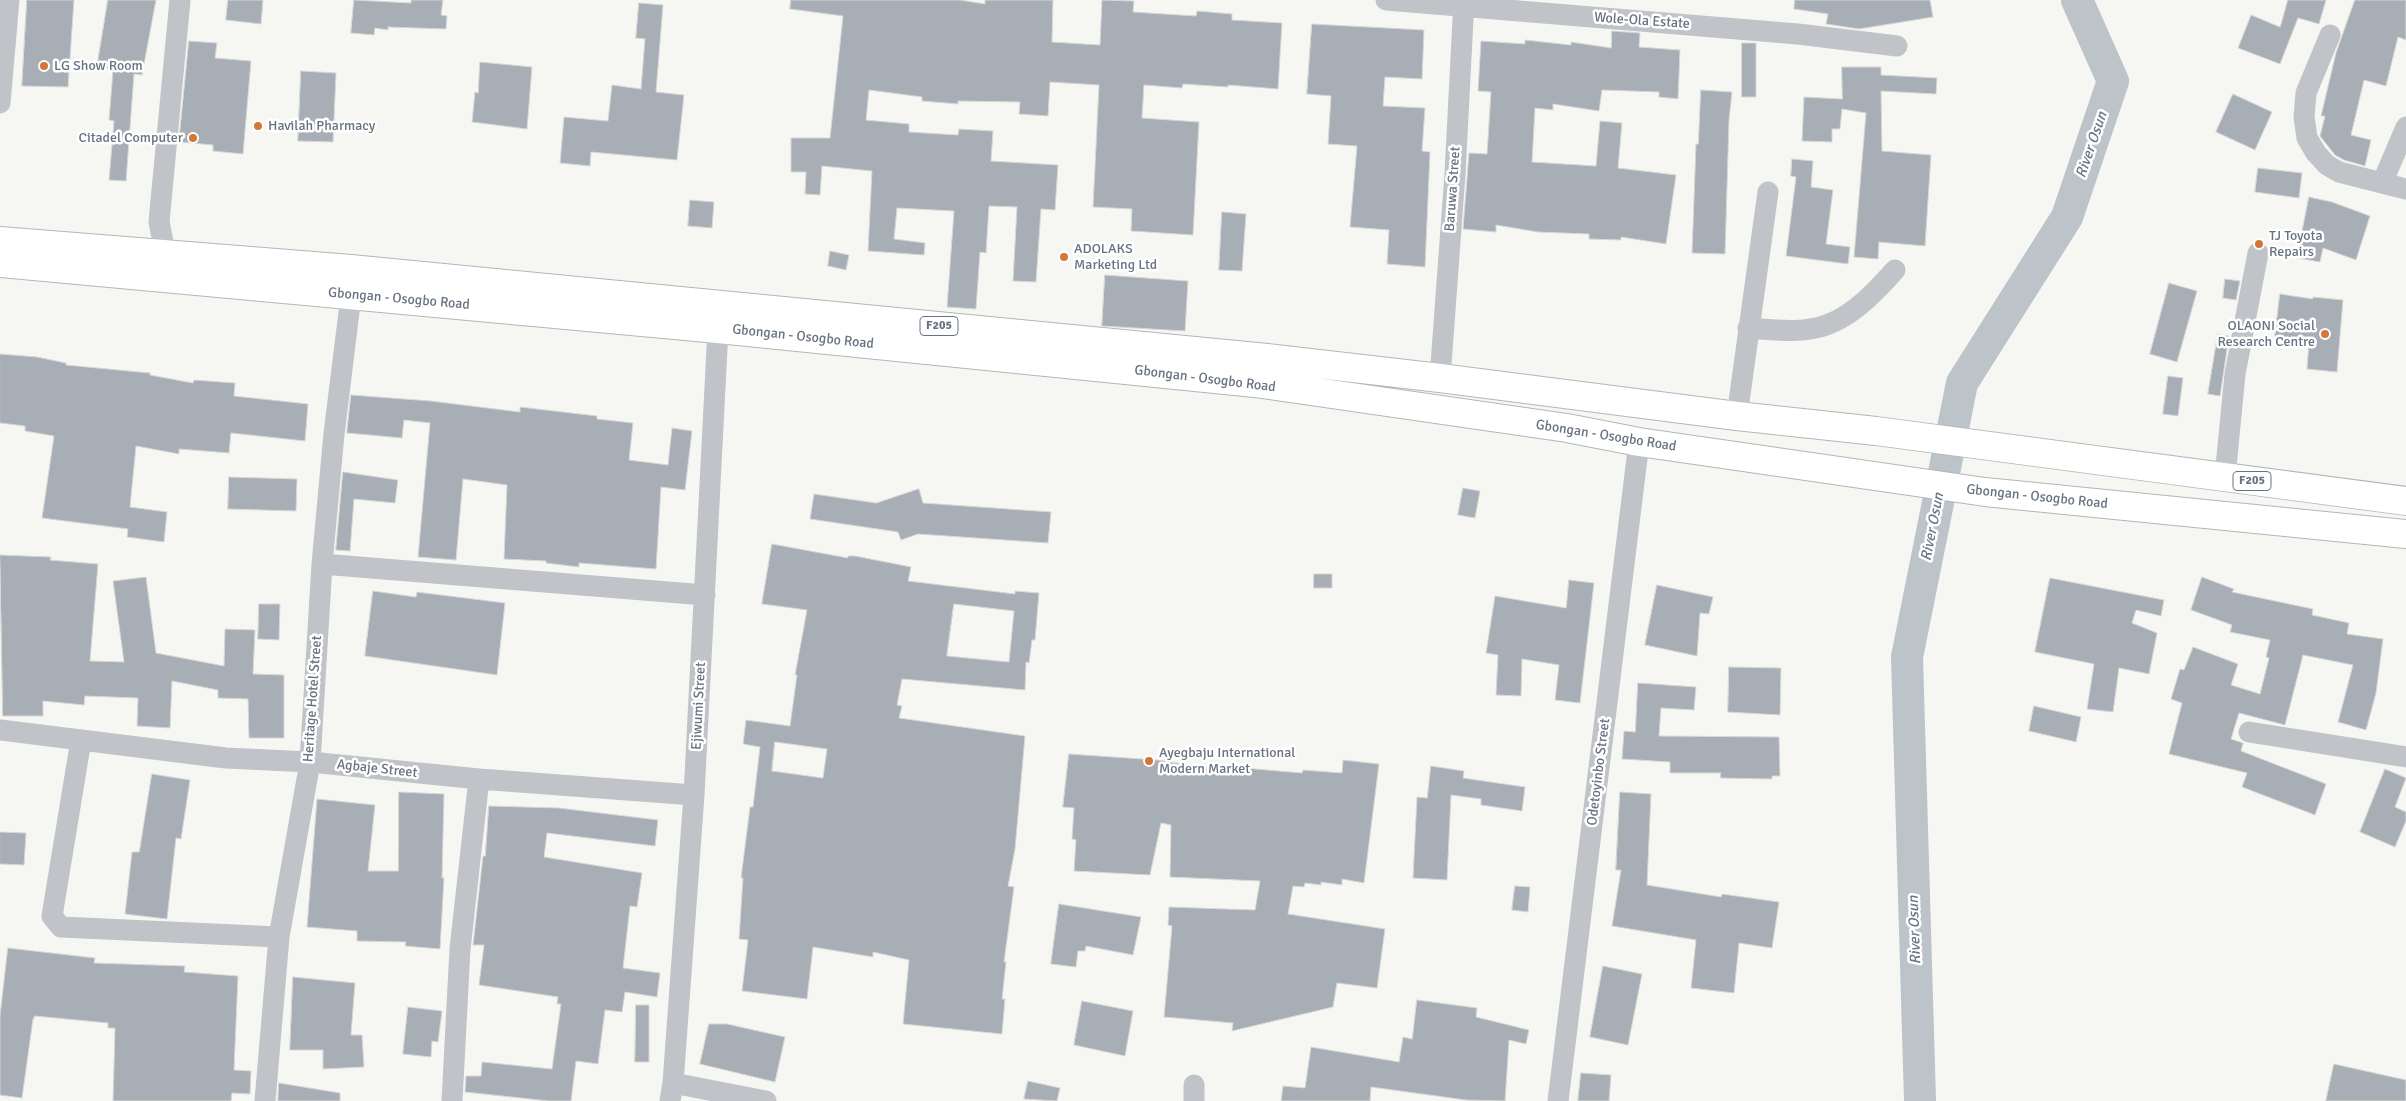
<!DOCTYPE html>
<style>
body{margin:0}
canvas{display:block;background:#f6f6f3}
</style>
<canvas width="2406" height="1101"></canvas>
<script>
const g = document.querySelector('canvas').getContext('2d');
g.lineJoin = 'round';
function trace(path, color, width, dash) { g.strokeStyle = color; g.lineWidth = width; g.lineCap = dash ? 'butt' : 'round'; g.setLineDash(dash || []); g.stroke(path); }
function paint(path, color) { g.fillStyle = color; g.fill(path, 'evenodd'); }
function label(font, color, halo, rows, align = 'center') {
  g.font = font + ' Signika,sans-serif'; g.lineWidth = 5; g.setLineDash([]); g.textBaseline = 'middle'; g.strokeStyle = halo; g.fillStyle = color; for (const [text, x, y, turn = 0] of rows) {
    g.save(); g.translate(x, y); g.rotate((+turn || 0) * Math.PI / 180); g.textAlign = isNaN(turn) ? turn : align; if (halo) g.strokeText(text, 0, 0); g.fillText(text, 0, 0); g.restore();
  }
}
trace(new Path2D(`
 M1920,1101l-13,-444 55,-274 105,-166 46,-136 -36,-81`), '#bcc3c9', 32);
const building = new Path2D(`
 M27,0h47l-6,87 -46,-1z
 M108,0h48l-14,75 -8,-1 -8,107 -17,-1 5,-59 -5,-1 4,-50 -16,-3z
 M228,0h35l-2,24 -35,-4z
 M354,0l57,3v-3h32l-2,15 6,1 -1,13 -58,-2v3l-13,-2 -1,7 -23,-2z
 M791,0h169l25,4v-4h68l-1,42 48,3 2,-45 32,1 -1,11 63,4 1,-5 35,3v6l50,3 -4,66 -50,-4v2l-45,-3 -1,4 -38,-3 -2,33 57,4 -6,113 -62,-4 1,-22 -39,-2 6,-122 -49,-3 -2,34 -29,-2 1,-12 -62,-1v3l-36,-3v-4l-53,-7 -3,30 43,4v8l49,3 1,-6 34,2 -2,30 67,4 -3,45 -14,-1 -5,73 -23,-1 4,-74 -28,-1 -3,47 -6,-1 -4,57 -29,-2 7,-96 -57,-3 -3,31 31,4 -1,12 -56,-4 4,-80 -50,-5 -2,29 -15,-1 1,-22h-15v-34h39l13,-122 -53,-7z
 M1795,0h135l3,17 -74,12 -13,-2 -20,-3 2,-10 -34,-5z
 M2288,0h38l-7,24 -21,-6 -18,46 -42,-16 13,-33 29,12z
 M2355,0h51v40l-8,-3 -12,49 -22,-6 -13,55 20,5 -6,26 -21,-6 -9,-5 -15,-19 5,-20h-4l15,-63z
 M639,3l24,2 -7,87 28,3 -7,65 -86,-8 -1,14 -30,-3 4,-46 44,4 4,-36 29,4 4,-50 -9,-1z
 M1312,24l112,6 -2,49 -37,-2 -2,29 42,2 -3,43 8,1 -5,115 -38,-3 2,-34 -39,-3 7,-81 -29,-2 3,-48 -24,-2z
 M1612,31l28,2 -1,14 41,3 -2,49 -19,-2v-5l-57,-2 -3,21 -46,-7v6l-18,-2 -3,54 64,4 4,-45 22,2 -4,45 58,7 -10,69 -45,-7v3l-32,-1v-5l-51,-2 -42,-7v7l-33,-3 6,-76 18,1 4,-62 -13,-1 3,-50 44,3v-4l46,5v-3l40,6z
 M189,41l28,2 -2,15 36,3 -8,93 -30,-3v-6l-34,-3z
 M1742,43h14v54h-14z
 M480,62l52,5 -5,62 -55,-7 3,-30 3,1z
 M1842,67h39v8l56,3 -1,16 -55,-3 1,60 49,4 -6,91 -46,-4 -1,17 -24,-2 12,-144 -24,-4 -2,20h-8v13l-30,-1 2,-44 38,2z
 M301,71l35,2 -3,69 -35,-1z
 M1701,90l31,2 -3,28 -4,134 -33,-1 4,-109h2z
 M2233,94l39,18 -17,38 -39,-18z
 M1792,159l21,2 -2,26 22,3 -7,54 24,3 -2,17 -62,-8 10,-79 -5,-1z
 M2258,168l44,5 -3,25 -44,-6z
 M2309,197l23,5 38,14 -14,44 -33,-12 -3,14 -23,-4z
 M690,200l24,2 -2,26 -24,-2z
 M1222,212l24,2 -4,57 -23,-1z
 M830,251l19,4 -3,15 -18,-4z
 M1105,275l83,6 -3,50 -83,-5z
 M2225,279l15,2 -4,19 -13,-2z
 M2169,283l28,8 -20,71 -27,-8z
 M2280,294l33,5v-2l30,3 -6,72 -30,-3 2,-28 -34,-5z
 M2218,334l11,2 -9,60 -12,-2z
 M0,354l37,3 29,6v2l84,8v2l43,8 1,-3 41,3 -1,13 74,8 -3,37 -74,-8 -2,20 -50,-4v5l-43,-8 -6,61 37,5 -3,30 -37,-5 1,-8 -86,-11 12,-82 -29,-5v-5l-25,-3z
 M2168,376l15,2 -5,38 -15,-2z
 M351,395l80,6 89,11v-5l77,9v3l36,4 -4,37 39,5 4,-37 20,3 -7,59 -24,-3 -5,82 -77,-6v4l-33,-4v-2l-42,-2 3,-74 -44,-6 -7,81 -38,-3 12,-134 -26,-3 -2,18 -55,-5z
 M343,472l55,8 -3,23 -41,-4 -4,52 -14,-1z
 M229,477l68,2 -1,32 -68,-2z
 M1463,488l17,3 -5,27 -17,-3z
 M919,489l4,14 128,9 -3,31 -130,-9 -17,6 -3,-8 -88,-13 4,-25 62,9z
 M772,544l76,14v-2h7l56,11 -3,14 107,13v-3l24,2 -4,47h-3l-3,23 -3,-1 -1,28 -123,-11 -5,26 5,1 -3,12 126,18 -10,113 -7,37 6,1 -10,75h2l-4,37h3l-3,35 -99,-10 6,-64 -36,-8v5l-60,-10 -6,52 -65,-8 6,-51 -9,-1 4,-61h-2l9,-71h3l7,-60 -17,-3 3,-24 44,6 7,-51h-2l12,-65 -45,-6zM954,604l60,7 -5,51 -62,-6zM775,742l52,7 -4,29 -51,-7z
 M0,555l51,2 -1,3 48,4 -8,97 34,1 -11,-81 33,-4 10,76 68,13 1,-37 30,1 -2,44 31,1v63h-35l-1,-39 -30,-1v-8l-46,-9 -2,47 -33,-2 1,-28 -53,-2 -1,9 -41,-4v15h-40z
 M1314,574h18v14h-18z
 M2202,577l32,12 -2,3 81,17 -1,6 37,8 -2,11 36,5 -7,54 -10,37 -28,-8 15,-57 -50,-10 -18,70 -46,-12 -8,26 12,4 -2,8 85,33 -11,31 -73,-28 5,-14 -78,-19 13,-51 -11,-4 9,-30 4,1 9,-23 45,17 -7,21 29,9 9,-36 -3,-1 4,-17 -40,-8 2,-7 -41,-15z
 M2050,578l114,22 -3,16 -25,-6 -4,13 25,10 -8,41 -30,-6 -6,44 -26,-3 7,-45 -59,-12z
 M1569,580l25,3 -14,120 -25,-3 4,-35 -37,-6 -1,37 -25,-1 2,-40 -12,-2 9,-57 71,12z
 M1657,585l56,12 -4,17 -9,-1 -3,43 -52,-11z
 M373,591l43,6 1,-5 88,11 -8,72 -132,-19z
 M259,604h21l-1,36 -21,-1z
 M1729,667l52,1 -1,47 -52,-3z
 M1638,683l58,4 -2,23 -33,-2 -2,28 120,1 1,39h-8v3l-52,-1 1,-5h-51v-11l-48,-3 2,-28 11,1z
 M2034,706l47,11 -5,25 -47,-11z
 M1069,754l88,6 52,8v-1l35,3v-2l58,5 1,-3 39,3 1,-13 36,4 -15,119 -22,-4v6l-21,-3v3l-16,-2 -1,4 -11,-1 -5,28 97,15 -8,59 -40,-5 -4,24 -101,24 1,-8 -69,-6 8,-91 -4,-1 1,-18 86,3 5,-29 -90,-4 1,-52 -10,-2 -11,52 -76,-4 2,-31 -4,-1 2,-31 -11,-1z
 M1431,766l33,5 -1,7 62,9 -3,24 -41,-6v-6l-30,-4 -4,85 -34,-2 4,-81 10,1z
 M2385,769l21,9 -11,29 11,5v9l-11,26 -35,-15z
 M152,774l38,6 -9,59 -5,-1 -9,81 -42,-5 7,-62h7z
 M399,792l45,2 -2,84h2l-4,71 -35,-3 1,-4 -49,-1v-10l-50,-4 10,-128 58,6 -7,66h30z
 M1620,792l31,2 -4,91 74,12 1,-3 57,8 -7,46 -33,-5 -5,50 -43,-5 5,-48 -84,-14 9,-56h-5z
 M489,806l70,2 99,12 -3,26 -108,-13 -3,24 98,16 -5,34 -7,-1 -7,62 37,5 -3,24 -32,-5 -3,20 -17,-2 -7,54 -22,-3 -5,40h-22l-84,-9 1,-16h15l1,-14 70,7 9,-65h-4l1,-7 -79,-12 5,-40h-11l10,-89h2z
 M0,832l26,1 -2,32 -24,-1z
 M1515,886l15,1 -2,25 -16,-2z
 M1059,904l82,13 -8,38 -47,-9 -1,5h-7l-2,16 -25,-3z
 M8,948l87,10 -1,5 91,3 -1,6 54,4 -4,94 17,1 -1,23 -18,-1 -1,8h-118l2,-73h-7v-5l-73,-7 -2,3 -11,79 -22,-3v-79z
 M1603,966l39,8 -14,71 -38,-8z
 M293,977l62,6 -4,52h11l2,32 -41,2v-19h-33z
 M1417,1000l60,8 -1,9 53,13 -3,14 -17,-4 -4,61 -39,-1 -95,-13 -1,14h-89l2,-15 22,2 6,-41 88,15 4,-25 9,2z
 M1082,1001l51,10 -8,45 -51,-11z
 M636,1005h13v57h-14z
 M408,1007l34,4 -4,31 -6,-1 -1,16 -28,-3z
 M709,1024h18l58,13 -10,45 -75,-18z
 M2334,1064l72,16v21h-80z
 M1581,1073l30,2 -2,26h-31z
 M1028,1081l32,7 -3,13 -33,-2z
 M279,1083l61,10v8h-62z`);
paint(building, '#a8aeb5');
trace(building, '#d7d8d6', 1);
const primary = new Path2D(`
 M0,241l351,28 916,89 173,20 297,38 139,15 530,70
 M0,263l718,66 537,54 312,45 72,14 346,50 421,42`);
trace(primary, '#b4b6bb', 30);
trace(new Path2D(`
 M1386,0l412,34 99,12
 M2330,35l-24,58 -2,24 3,21 9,15 11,12 12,7 67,17
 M0,103l9,-103
 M2383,181l23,-54
 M163,267l2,-15 -6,-30 21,-222
 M1748,328c27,2 56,6 81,-4 26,-10 48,-34 66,-54
 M718,329l-24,466 -21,288 93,18
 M1440,378l15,-204 9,-174
 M1737,416l31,-224
 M2225,477l10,-103 23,-121
 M322,564l383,31
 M0,730l226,28 84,4 169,17 215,16
 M2249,732l157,25
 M81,740l-29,176 9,11 218,10
 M1194,1085v16
 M265,1101l14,-164 31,-175 12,-198 12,-130 17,-138
 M452,1101l8,-152 19,-170
 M670,1101l3,-18
 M1558,1101l81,-659`), '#c0c3c7', 21);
trace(primary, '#fff', 28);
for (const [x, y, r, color] of [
 [44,66,5,"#d27737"],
 [258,126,5,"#d27737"],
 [193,138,5,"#d27737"],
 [2259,244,5,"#d27737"],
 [1064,257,5,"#d27737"],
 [2325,334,5,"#d27737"],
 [1149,761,5,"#d27737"]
]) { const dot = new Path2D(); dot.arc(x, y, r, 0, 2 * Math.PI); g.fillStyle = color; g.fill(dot); trace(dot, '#fff', 2); }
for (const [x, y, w] of [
 [939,326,38],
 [2252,481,38]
]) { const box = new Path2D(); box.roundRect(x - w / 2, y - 9.5, w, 19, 4); g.fillStyle = '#fff'; g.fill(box); trace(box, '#687281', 1); }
label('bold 12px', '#687281', null, [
 ["F205",939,326],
 ["F205",2252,481]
]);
label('14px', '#687281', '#fff', [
 ["Wole-Ola Estate",1642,21,4],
 ["Baruwa Street",1453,189,-86],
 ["Gbongan - Osogbo Road",399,299,5],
 ["Gbongan - Osogbo Road",803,337,6],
 ["Gbongan - Osogbo Road",1205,379,7],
 ["Gbongan - Osogbo Road",1606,436,9],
 ["Gbongan - Osogbo Road",2037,497,6],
 ["Heritage Hotel Street",313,699,-86],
 ["Ejiwumi Street",699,706,-87],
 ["Agbaje Street",377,769,6],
 ["Odetoyinbo Street",1599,772,-83]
]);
label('14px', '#687281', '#fff', [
 ["LG Show Room",54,66],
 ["Havilah Pharmacy",268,126],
 ["Citadel Computer",183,138,"right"],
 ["TJ Toyota",2269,236],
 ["Repairs",2269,252],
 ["ADOLAKS",1074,249],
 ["Marketing Ltd",1074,265],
 ["OLAONI Social",2315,326,"right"],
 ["Research Centre",2315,342,"right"],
 ["Ayegbaju International",1159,753],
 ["Modern Market",1159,769]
], 'left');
label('italic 15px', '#697885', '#fff', [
 ["River Osun",2092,145,-71],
 ["River Osun",1933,527,-79],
 ["River Osun",1915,930,-92]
]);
</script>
